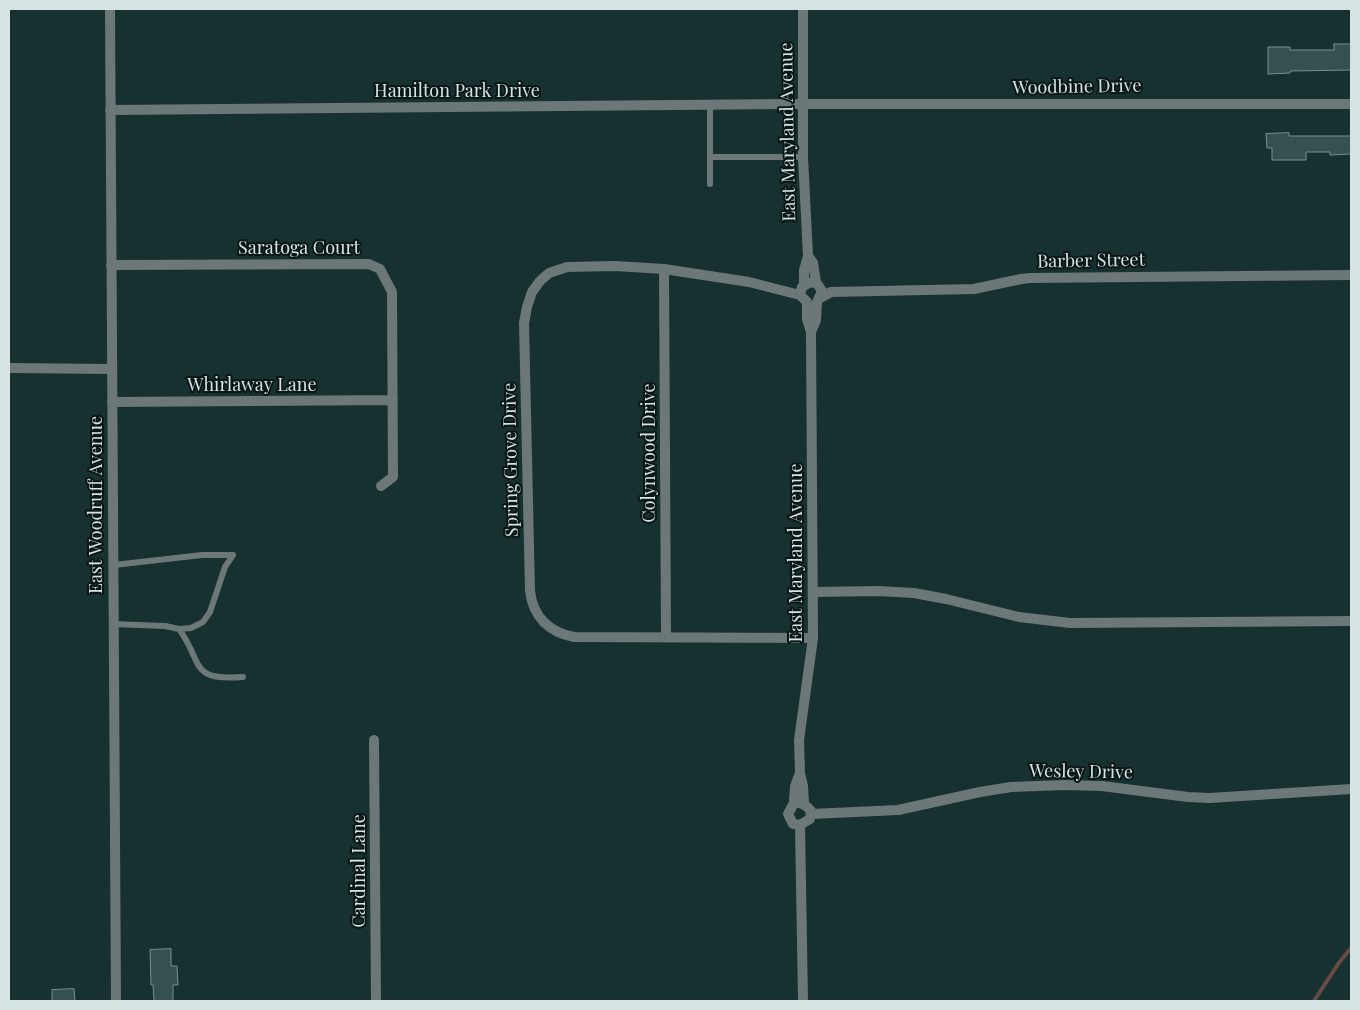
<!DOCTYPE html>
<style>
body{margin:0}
#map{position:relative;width:1360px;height:1010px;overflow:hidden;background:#173130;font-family:"Playfair Display",serif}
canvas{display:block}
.frame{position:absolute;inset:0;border:10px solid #d5e3e3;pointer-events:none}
</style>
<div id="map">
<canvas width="1360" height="1010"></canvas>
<div class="frame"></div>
</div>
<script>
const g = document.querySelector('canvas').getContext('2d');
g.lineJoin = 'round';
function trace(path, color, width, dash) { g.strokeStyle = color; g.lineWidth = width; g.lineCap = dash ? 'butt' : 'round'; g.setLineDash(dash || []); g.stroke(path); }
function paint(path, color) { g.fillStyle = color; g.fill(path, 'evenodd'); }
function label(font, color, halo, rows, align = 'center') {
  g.font = font + ' "Playfair Display",serif'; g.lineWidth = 4; g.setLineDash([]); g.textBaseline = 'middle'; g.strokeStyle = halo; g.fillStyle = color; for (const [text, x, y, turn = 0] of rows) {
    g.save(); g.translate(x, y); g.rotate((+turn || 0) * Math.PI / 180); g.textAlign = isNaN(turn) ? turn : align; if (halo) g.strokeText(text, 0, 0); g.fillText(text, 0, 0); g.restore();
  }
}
trace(new Path2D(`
 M1314,1001l24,-37 13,-16`), '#664a45', 4);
const building = new Path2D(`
 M1334,44h17v26l-61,1v2l-22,1v-27h22v3h44z
 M1289,133v3h62v18l-21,1v-3h-24v8h-34v-12h-5l-1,-14z
 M171,949v17h6l1,19h-5v16h-19l-1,-16h-2l-1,-35z
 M74,989l1,12h-23v-11z`);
paint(building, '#36504f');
trace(building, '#75908f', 1);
trace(new Path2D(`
 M710,105v79
 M710,157h93
 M114,565l88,-10h31
 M113,624l52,2 14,3c25,34 9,52 64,48
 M179,629l12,-1 12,-6 7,-10 15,-45 8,-12`), '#6c7777', 6);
trace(new Path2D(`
 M110,9l6,992
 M110,110l678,-6h563
 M111,265l258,-1 11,5 12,23 1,185 -12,9
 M664,269l2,367
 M800,295l-51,-13 -85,-13 -49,-3 -48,1 -18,6 -9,8 -8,11 -5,15 -3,16 6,268c3,26 19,41 44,46l239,1
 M820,298l11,-6 143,-3 47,-10 9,-1 321,-3
 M9,368l103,1
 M112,402l281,-2
 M814,592l64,-1 36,2 32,6 73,18 51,6 281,-2
 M374,740l2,261
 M811,814l87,-4 82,-18 31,-5 54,-2 37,1 86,11 22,1 141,-9`), '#6c7777', 10);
trace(new Path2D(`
 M803,9v148l5,99 -4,14v16
 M808,256l5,7 3,19
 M794,803c8,-1 12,2 17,8l-1,8 -10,6 -7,-1 -5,-10 6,-11 1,-17 5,-13
 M804,805l-1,-19 -3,-13 -1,-33 14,-102 -2,-306 -4,-13v-17l-7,-7 2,-8 7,-4 7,-1 6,9 -5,11 -1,18 -5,12
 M800,825l3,176`), '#6c7777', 10);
label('18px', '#d5e3e3', '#0b1616', [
 ["Woodbine Drive",1077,87,-1],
 ["Hamilton Park Drive",457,91],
 ["East Maryland Avenue",788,132,-91],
 ["Saratoga Court",299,248],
 ["Barber Street",1091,261,-1],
 ["Whirlaway Lane",252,385],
 ["Colynwood Drive",649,453,-90],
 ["Spring Grove Drive",511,460,-91],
 ["East Woodruff Avenue",96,505,-90],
 ["East Maryland Avenue",796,553,-90],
 ["Wesley Drive",1081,772,1],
 ["Cardinal Lane",359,871,-90]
]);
</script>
